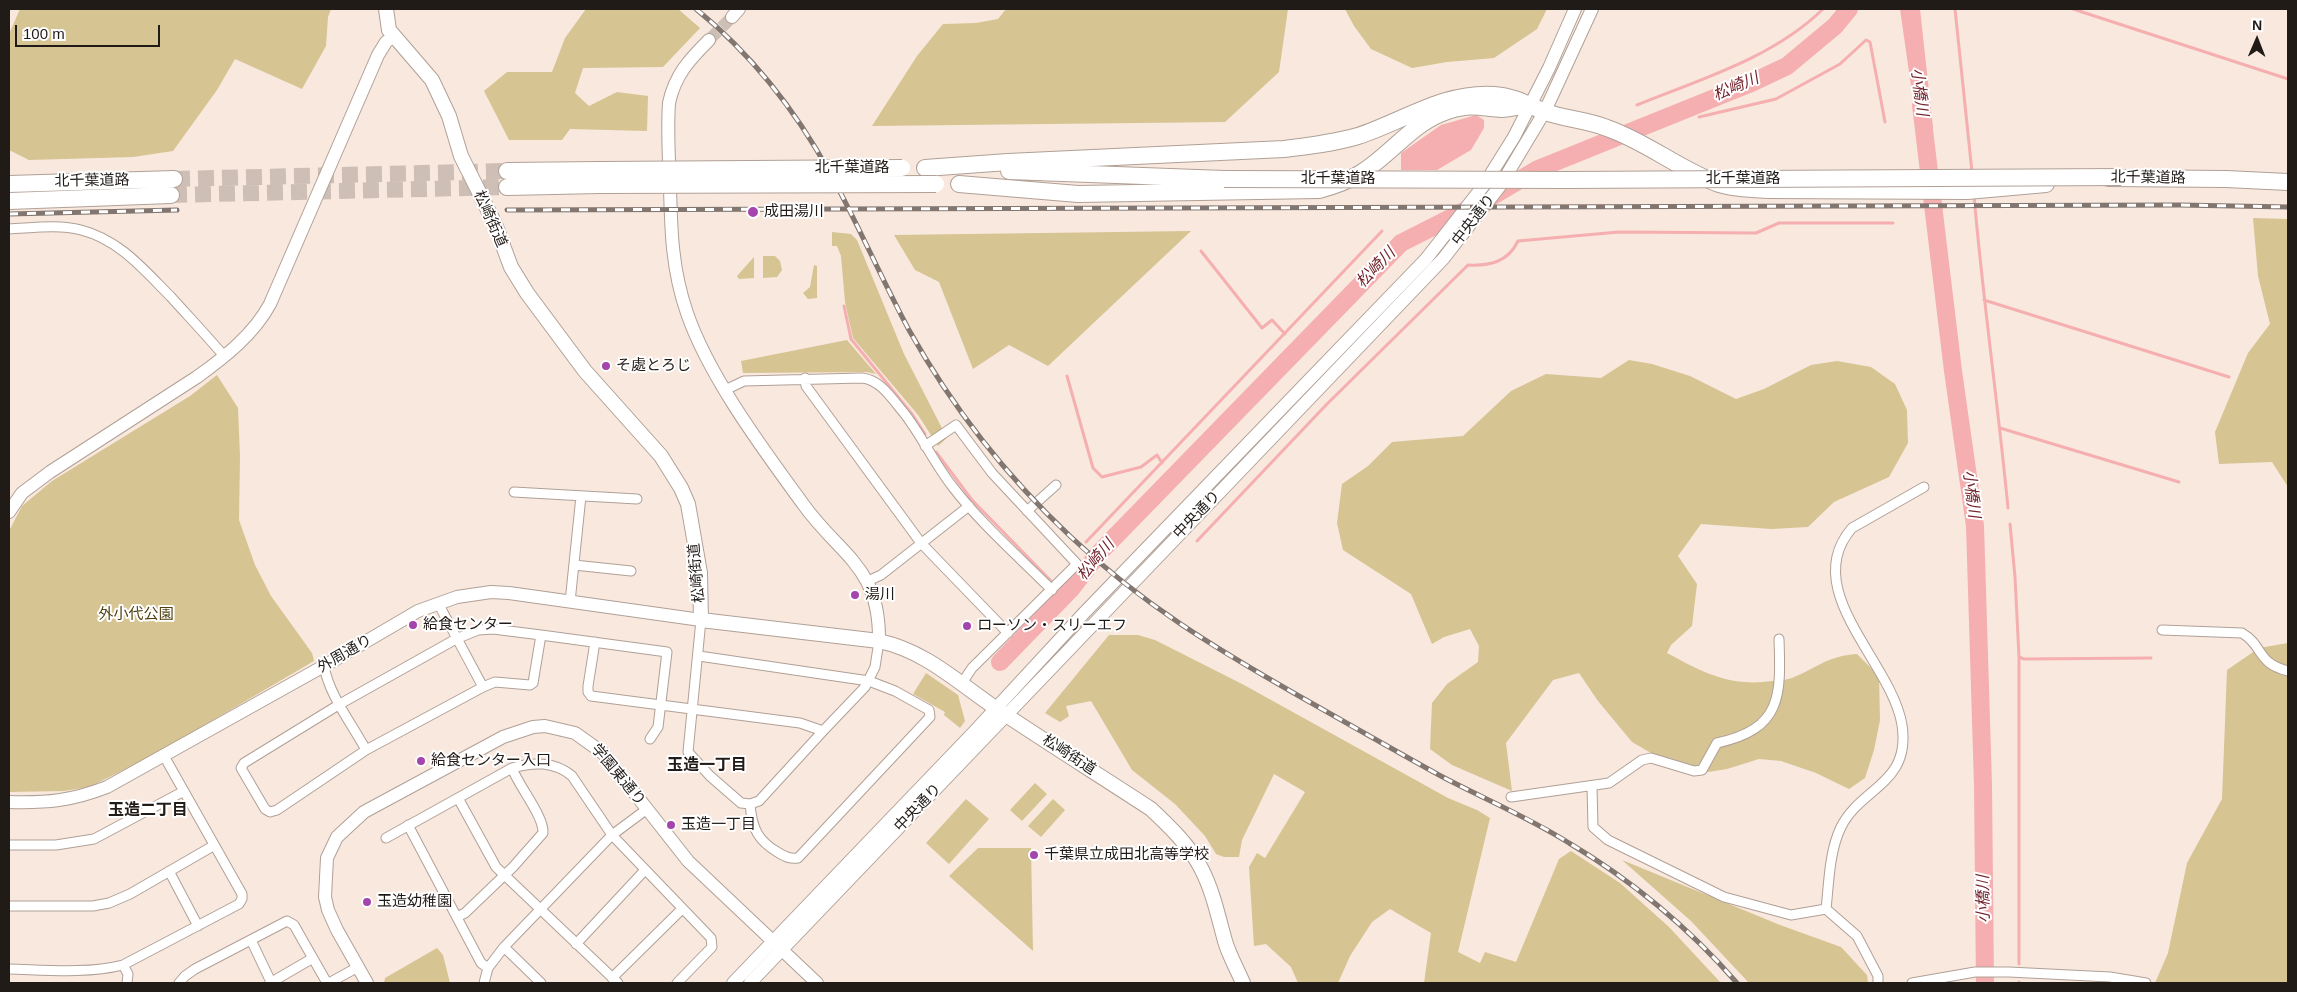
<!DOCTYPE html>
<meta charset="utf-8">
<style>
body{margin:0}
#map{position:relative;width:2297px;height:992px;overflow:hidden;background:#f9e8de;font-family:Arial,sans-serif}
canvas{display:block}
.frame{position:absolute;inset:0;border:10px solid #211b18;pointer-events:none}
.north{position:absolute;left:2232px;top:15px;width:50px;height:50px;-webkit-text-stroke:4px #fff;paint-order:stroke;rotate:1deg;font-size:14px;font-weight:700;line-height:20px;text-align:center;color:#211b18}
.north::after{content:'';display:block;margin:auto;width:18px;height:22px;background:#211b18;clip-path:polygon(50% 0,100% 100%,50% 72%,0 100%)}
.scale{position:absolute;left:15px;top:25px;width:145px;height:22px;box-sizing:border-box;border:2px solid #211b18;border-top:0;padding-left:6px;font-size:15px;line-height:18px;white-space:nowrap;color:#211b18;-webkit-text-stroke:4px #fff;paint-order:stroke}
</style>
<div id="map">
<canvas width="2297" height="992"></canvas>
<div class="frame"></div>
<div class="north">N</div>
<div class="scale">100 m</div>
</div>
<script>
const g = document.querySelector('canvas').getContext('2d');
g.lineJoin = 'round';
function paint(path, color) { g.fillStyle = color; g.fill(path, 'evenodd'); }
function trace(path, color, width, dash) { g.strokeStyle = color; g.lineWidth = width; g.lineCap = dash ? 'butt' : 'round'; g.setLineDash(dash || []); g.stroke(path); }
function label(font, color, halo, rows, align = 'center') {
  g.font = font + ' Arial,"Noto Sans JP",sans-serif'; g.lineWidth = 4; g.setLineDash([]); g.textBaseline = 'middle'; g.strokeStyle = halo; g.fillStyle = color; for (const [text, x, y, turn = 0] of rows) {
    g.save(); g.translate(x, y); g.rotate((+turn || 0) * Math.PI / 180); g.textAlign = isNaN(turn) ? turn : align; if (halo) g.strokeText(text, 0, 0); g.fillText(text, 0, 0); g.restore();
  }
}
paint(new Path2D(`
 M20,9h311l-3,8 -2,29 -24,43 -67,-30 -18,31 -44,61 -40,6 -104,3 -20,-10v-116z
 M586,9h92l22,19 -37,39 -80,1 -8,25 14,13 28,-14 31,4 -1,35 -77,-2 -8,11h-53l-25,-49 23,-19h45l13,-34z
 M1006,9h282l-9,63 -54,50 -353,4 45,-70 26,-32 33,-1 22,-4z
 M1345,9h202l-10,20 -43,29 -47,4 -35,6 -41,-19 -17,-23z
 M2253,218l35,1v268l-16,-25 -53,2 -4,-32 33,-79 22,-29 -12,-48z
 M1191,231l-143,135 -39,-21 -36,24 -34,-87 -24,-12 -21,-35z
 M832,232l19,2 6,6 47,114 43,84 -9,8 -20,-31 -65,-77 -8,-36 -4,-46 -4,-10h-5z
 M763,256h12l5,5 2,9 -5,7 -14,1z
 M754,257v21l-15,1 -2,-3z
 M814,265l3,1v32l-9,1 -5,-6 7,-6z
 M847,340l29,34 -9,-2 -124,1 -2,-12z
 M1629,360l23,4 38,12 46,23 28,-10 47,-24 26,-4 34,6 24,17 12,26 1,33 -19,34 -55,25 -26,25 -37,2 -70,-5 -23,32 19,28 -5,42 -21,19 -4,8c37,20 63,34 106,28 6,-1 13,-1 19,-3 25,-10 35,-22 65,-24l22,22 1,44 -6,30 -9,28 -16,11 -33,-16 -35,-12 -22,-2 -32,10 -38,6 -57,-33 -34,-41 -19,-28 -26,7 -47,63 6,48 -60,-26 -22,-16 2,-46 15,-19 31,-22 1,-16 -9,-17 -26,8 -12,7 -21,-50 -68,-44 -6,-27 5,-39 26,-18 24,-24 71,-6 48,-45 35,-17 55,4z
 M217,375l21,33 2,48 -1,64 16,45 16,31 41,57 2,8 -164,96 -61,30 -25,4 -55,1v-261l13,-25 30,-25 138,-85z
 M1109,635h29l17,5 89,45 204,113 29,12 13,8 -32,134 22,11 5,-11 31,10 43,-103 12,-8 49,32 49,44 52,56h-297l7,-50 -41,-24 -18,13 -22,34 -12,27h-40l-7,-16 -25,-23 -12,2 -5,-79 8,-14 8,5 40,-66 -31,-18 -32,66 -3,17h-15l-8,-3 -11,-18 -30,-32 -43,-34 -41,-69 -25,5 3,10 -9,6 -15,-9z
 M2288,643v340h-133l13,-30 19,-90 35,-64 5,-129 32,-22z
 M926,673l32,22 7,26 -5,7 -16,-13 1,-3 -32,-18z
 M1035,783l12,11 -25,27 -12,-11z
 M966,799l23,20 -40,45 -23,-21z
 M1053,799l12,11 -24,27 -13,-11z
 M978,848h53l2,103 -84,-75z
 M1622,860l158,65 61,22 26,28 1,8h-119l-58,-62z
 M437,948l6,7 7,28h-66l1,-5z`), '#d6c492');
paint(new Path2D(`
 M1900,9h20l13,119h-16z
 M1476,115l8,5v8l-13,22 -34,20h-36v-17l40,-28z`), '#f5afb0');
trace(new Path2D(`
 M1955,9l17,163
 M2073,9l215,70
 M1637,105c64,-26 136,-47 186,-96
 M1699,117l77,-18 64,-35 26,-24 4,2 15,80
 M1974,196c9,104 24,208 34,312
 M1201,251l61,77 10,-8 13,14
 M1984,300l245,77
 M844,306l7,33 61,75 13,20
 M1067,376l26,92 9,9 39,-10 16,-12 5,8
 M2000,428l179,54
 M936,452l36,48 79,81
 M2010,524l5,53 4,80 5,2 127,-1
 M1197,541l130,-137 141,-139c22,1 40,-3 50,-24l101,-9 137,1 23,-10h114
 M1086,542l296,-311
 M2019,964v-307
 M2019,982v1`), '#f5afb0', 3);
trace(new Path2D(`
 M1921,105l32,266 22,155 8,259 2,198
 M1000,662l71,-73 28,-36 302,-310 85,-43 52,-31 211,-85 38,-18 48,-40 14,-17`), '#f5afb0', 18);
trace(new Path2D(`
 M709,40l23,-23`), '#cebfb6', 12, [12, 6]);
trace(new Path2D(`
 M174,179l333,-8
 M171,195l336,-8`), '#cebfb6', 16, [16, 8]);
const street = new Path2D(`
 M9,229c23,-1 49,-5 72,1 39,10 63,40 90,67 18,20 36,39 53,59
 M805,378l1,8 115,157 87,90
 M725,390l19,-9 118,-3c19,2 30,21 42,35 18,23 30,50 48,73 29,38 66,70 100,104
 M925,446l31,-21 36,48 85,91 -105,104 -10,15
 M514,492l123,7
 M1027,511l29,-26
 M574,565l57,6
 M868,581l13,-6 88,-69
 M570,602l11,-106
 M438,603l45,84
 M701,620l-13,132 22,24 31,27 9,1 9,-3 64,-70 42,-44 10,-20 4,-26
 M2162,630l80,3c22,13 14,30 46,38
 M541,635l-8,48 -3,2 -35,-3 -12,5 -117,63 -89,60 -7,2 -5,-3 -24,-41 3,-5 96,-59 116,-65 22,-9 15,-1 48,6 126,17 -9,75 -8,12
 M595,642l-7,44v6l3,4 209,27 23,8
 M699,656l170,25 26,10 34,19 1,7 -132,141c-8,1 -12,-1 -19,-5 -21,-12 -27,-24 -29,-49
 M324,666c5,29 28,58 42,84
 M1592,787l1,40 15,13 116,57 67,18 35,-6
 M1511,797l98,-14 33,-23 9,-2 43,13 8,-1 15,-27c65,-14 64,-47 62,-104
 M458,798l38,69 122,116
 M408,825l73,138 7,5
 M386,838l126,-70c21,-6 42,-7 60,8l40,59 99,103 1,9 -35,36
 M9,845h47l38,-6 90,-48
 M169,871l29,55
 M9,906h84l16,-3 21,-9 83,-48
 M1826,909c3,-26 3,-57 15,-82 20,-40 70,-43 61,-102 -10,-63 -104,-135 -50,-197l72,-41
 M1826,909l31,27 21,40v7
 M457,917l8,-4 48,-46 30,-34c1,-17 -24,-46 -31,-65
 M251,940l20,42
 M576,944l69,-74
 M504,947l37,36
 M123,965l5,9 -1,9
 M9,969c37,1 78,5 114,-4l116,-61 3,-5v-5l-78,-138
 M612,978l70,-69
 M179,983l6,-7 10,-7 92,-48 7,4 33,58
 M270,983l43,-25
 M329,983l29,-16
 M484,983l4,-15 16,-21 108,-112 35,-26
 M1912,983l63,-11h34l101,5 36,6`);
const secondary = new Path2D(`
 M732,17l7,-8
 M709,40c-20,20 -34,35 -40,63 -2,28 0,55 1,83 1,45 2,84 17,127 22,64 76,136 116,191 38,53 77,62 76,137
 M9,512l13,-19 28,-21 147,-95c28,-20 57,-43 73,-73l108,-249 8,-13 8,-6
 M9,802c38,1 62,-1 98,-15l224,-125 87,-51 39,-14 34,-5 18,1 192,27
 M367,983l-30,-53 -9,-20 -3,-13 2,-39 10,-21 27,-25 139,-75 30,-10 12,-1 30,7 28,20 85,108 129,122
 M733,983l241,-251 110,-119 342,-354 58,-74 30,-48 35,-69 26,-59
 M750,983l693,-724 57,-73 45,-75 47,-102`);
const primary = new Path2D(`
 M386,9l3,21 43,50 17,36 12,40 34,68 16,43 16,26 58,78 76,85 20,32 7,16 12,69 1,47 178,21c46,10 77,40 115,66 52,35 105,68 157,102 19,18 38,36 50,59 12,23 17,48 24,73 4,14 12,28 18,42`);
const highway = new Path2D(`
 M925,168l83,-6 276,-13c25,-3 50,-6 74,-13 46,-15 87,-45 137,-41 19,1 33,10 50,17 20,7 42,8 62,16 40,14 73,42 112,56 15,5 33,5 49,6l199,1 79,-7
 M507,171l93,-1
 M1009,171l215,8
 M2108,178l118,1 62,3
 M9,184l165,-5
 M959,184l119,10 241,-4c15,-4 29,-9 42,-17 28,-17 50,-48 81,-60 25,-10 34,-6 60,-4 8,0 18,-3 26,-4
 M507,187l93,-2
 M9,201l162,-6`);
trace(street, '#b0a096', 11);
trace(secondary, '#b0a096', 14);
trace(primary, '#b0a096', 16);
trace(highway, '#b0a096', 18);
trace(street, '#fff', 9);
trace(secondary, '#fff', 12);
trace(primary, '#fff', 14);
trace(highway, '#fff', 16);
const rail = new Path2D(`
 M696,9c54,44 100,102 134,164 28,51 51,105 79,157 43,77 98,147 162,207 71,67 144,111 228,159 46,26 93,53 140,79 43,23 89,42 130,68 64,38 120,85 168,140
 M507,210l1672,-5 109,2
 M9,214l168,-4`);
trace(rail, '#817670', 5);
trace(rail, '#fff', 3, [9]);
const highwayBridge = new Path2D(`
 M600,170l302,-2
 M1224,179l341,1 556,-3
 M600,185l336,-1`);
trace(highwayBridge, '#b0a096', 18, []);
trace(highwayBridge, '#fff', 16);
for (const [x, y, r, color] of [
 [753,212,6,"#a445ad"],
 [606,366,5,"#a445ad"],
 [855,595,5,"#a445ad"],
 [413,625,5,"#a445ad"],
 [967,626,5,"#a445ad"],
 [421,761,5,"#a445ad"],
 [671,825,5,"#a445ad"],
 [1034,855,5,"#a445ad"],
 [367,902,5,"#a445ad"]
]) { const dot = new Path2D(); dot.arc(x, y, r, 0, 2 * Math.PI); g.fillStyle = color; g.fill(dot); trace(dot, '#fff', 2); }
label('15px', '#211b18', '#fff', [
 ["北千葉道路",852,168],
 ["北千葉道路",2148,178,1],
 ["北千葉道路",1338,179],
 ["北千葉道路",1743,179],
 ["北千葉道路",92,181,-1],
 ["松崎街道",490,219,66],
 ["中央通り",1474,220,-52],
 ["中央通り",1197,515,-46],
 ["松崎街道",697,573,-95],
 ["外周通り",345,654,-30],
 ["松崎街道",1069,755,33],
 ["学園東通り",618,775,50],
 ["中央通り",918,808,-46]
]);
label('15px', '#211b18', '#fff', [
 ["成田湯川",764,212],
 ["そ處とろじ",616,366],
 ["湯川",865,595],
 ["給食センター",423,625],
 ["ローソン・スリーエフ",977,626],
 ["給食センター入口",431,761],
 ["玉造一丁目",681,825],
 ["千葉県立成田北高等学校",1044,855],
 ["玉造幼稚園",377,902]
], 'left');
label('15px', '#4d3e0d', '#fff', [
 ["外小代公園",136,615]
]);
label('italic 16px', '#74232c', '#fff', [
 ["松崎川",1736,87,-23],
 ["小橋川",1919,92,83],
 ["松崎川",1376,268,-46],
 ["小橋川",1971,494,83],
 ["松崎川",1096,560,-50],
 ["小橋川",1984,899,-91]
]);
label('bold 16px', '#211b18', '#fff', [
 ["玉造一丁目",707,766],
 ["玉造二丁目",148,811]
]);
</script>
